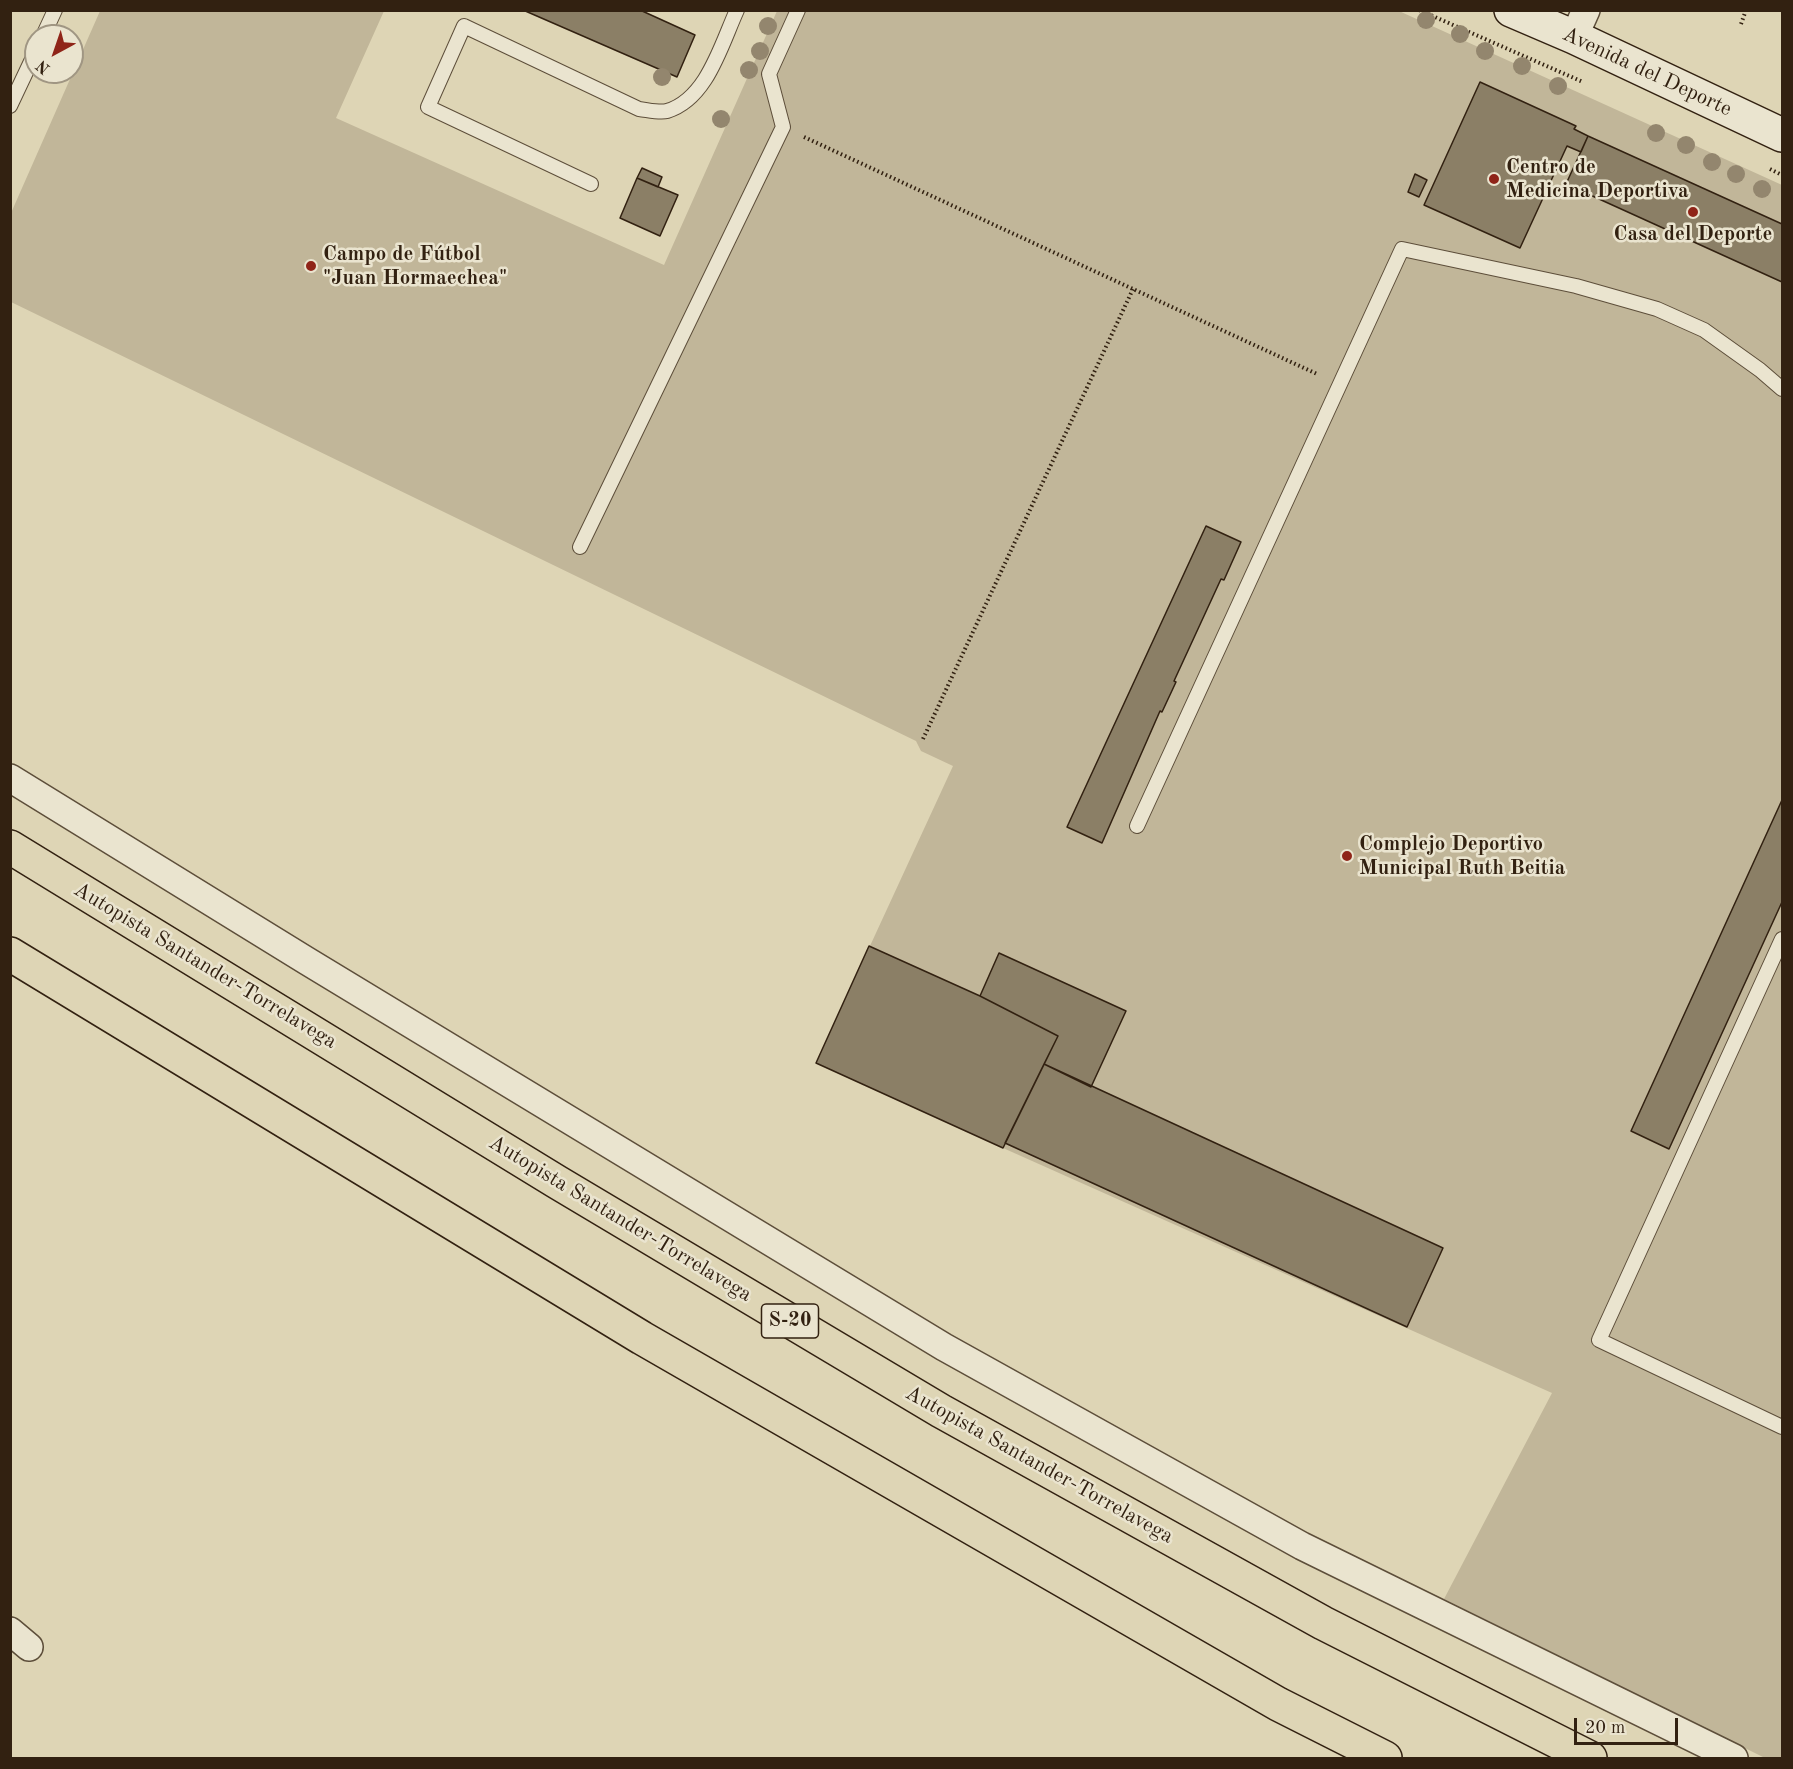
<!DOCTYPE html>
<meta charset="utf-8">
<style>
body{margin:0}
#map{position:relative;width:1793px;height:1769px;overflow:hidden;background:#ded5b5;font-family:"Old Standard TT",serif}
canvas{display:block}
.frame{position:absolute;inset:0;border:12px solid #322111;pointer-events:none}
.north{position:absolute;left:24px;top:24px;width:60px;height:60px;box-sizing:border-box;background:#eae4cf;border:2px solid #a09683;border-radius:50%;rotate:220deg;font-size:16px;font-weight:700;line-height:24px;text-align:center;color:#322111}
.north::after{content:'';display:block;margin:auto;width:21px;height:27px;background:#8f2418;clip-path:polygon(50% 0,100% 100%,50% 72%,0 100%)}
.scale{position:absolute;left:1574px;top:1718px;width:104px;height:27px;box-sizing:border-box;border:3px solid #322111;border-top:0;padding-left:8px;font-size:18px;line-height:21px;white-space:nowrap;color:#322111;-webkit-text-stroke:4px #eae4cf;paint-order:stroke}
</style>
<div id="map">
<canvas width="1793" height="1769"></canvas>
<div class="frame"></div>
<div class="north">N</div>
<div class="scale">20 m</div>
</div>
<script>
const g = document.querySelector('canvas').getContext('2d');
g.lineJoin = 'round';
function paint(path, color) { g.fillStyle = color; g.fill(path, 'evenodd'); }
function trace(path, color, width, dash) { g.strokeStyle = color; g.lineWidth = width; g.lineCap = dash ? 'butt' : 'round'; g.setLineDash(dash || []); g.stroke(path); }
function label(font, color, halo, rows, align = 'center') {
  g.font = font + ' "Old Standard TT",serif'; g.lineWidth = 5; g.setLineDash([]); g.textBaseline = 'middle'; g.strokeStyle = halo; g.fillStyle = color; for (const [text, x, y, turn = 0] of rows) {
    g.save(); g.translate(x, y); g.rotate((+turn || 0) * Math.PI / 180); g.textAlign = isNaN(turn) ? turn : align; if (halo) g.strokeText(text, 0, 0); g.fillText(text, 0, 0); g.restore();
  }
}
paint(new Path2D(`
 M100,11h284l-48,107 328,147 113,-254h622l383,174v1573h-17l-321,-159 108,-206 -549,-245 -187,-85 137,-297 -32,-15 -5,-10 -905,-439v-89z`), '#c1b699');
const building = new Path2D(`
 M523,10h117l55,25 -18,42z
 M1480,82l96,44 -2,3 14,7 -7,16 -14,-6 -47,102 -96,-43z
 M1588,136l194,88v58l-216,-98z
 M642,168l20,9 -4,10 -21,-9z
 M1415,174l12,6 -8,17 -11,-5z
 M637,178l41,17 -18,41 -40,-18z
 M1206,526l35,16 -17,38 -3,-1 -47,102 2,1 -14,30 -2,-1 -58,132 -35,-16z
 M1782,800v102l-113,247 -38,-18z
 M869,946l111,50 78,40 -55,112 -187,-85z
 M999,953l127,58 -35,76 -47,-23 14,-28 -78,-40z
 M1044,1064l399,184 -36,79 -402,-184z`);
paint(building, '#8b7f66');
trace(building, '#322111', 1.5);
const service = new Path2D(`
 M43,36l12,-26
 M10,106l26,-55
 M591,184l-163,-77 36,-81 175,83c9,1 21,4 28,2 40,-12 54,-66 70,-101
 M580,547l203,-420 -14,-53 29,-64
 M1137,826l265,-577 174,37 81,23 47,21 56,40 22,19
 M1782,939l-183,401 183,87`);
const minor = new Path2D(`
 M1574,37l12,-27
 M10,778l297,183 637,386 358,199 432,212
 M10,1631l19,16`);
const secondary = new Path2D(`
 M1511,10l63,27 208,98`);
const motorway = new Path2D(`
 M10,847l547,335 384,229 382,212 267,135
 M10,954l632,384 636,366 107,54`);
trace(service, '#5d4e3a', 16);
trace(minor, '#5d4e3a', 30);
trace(secondary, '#322111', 36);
trace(motorway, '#322111', 36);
trace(new Path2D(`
 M1419,10l164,72
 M1741,24l5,-14
 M804,137l513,237
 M1770,169l12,6
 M923,739l210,-450`), '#322111', 4, [1.5, 3]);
trace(service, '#eae4cf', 14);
trace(minor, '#eae4cf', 27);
trace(secondary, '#eae4cf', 33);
trace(motorway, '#ded5b5', 33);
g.fillStyle = '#93866e';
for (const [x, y] of [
 [1426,20],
 [768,26],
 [1460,34],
 [760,51],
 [1485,51],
 [1522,66],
 [749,70],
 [662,77],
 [1558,86],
 [721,119],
 [1656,133],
 [1686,145],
 [1712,162],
 [1736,174],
 [1762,189]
]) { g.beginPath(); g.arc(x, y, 9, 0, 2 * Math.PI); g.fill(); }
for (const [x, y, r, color] of [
 [1494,179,6,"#8f2418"],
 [1693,212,6,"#8f2418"],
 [311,266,6,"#8f2418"],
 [1347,856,6,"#8f2418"]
]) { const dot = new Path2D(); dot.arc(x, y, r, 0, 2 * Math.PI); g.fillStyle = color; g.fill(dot); trace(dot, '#eae4cf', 2); }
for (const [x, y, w] of [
 [790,1321,57]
]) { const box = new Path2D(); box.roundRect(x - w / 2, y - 17, w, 34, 4.5); g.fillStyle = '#eae4cf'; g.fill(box); trace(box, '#322111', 1.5); }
label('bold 20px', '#322111', null, [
 ["S-20",790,1321]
]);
label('21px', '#322111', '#eae4cf', [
 ["Avenida del Deporte",1647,72,25],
 ["Autopista Santander-Torrelavega",205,966,31],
 ["Autopista Santander-Torrelavega",620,1219,31],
 ["Autopista Santander-Torrelavega",1039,1465,29]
]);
label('bold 21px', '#322111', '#eae4cf', [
 ["Centro de",1506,167],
 ["Medicina Deportiva",1506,191],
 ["Casa del Deporte",1693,234,"center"],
 ["Campo de Fútbol",323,254],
 ["\"Juan Hormaechea\"",323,278],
 ["Complejo Deportivo",1359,844],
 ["Municipal Ruth Beitia",1359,868]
], 'left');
</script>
